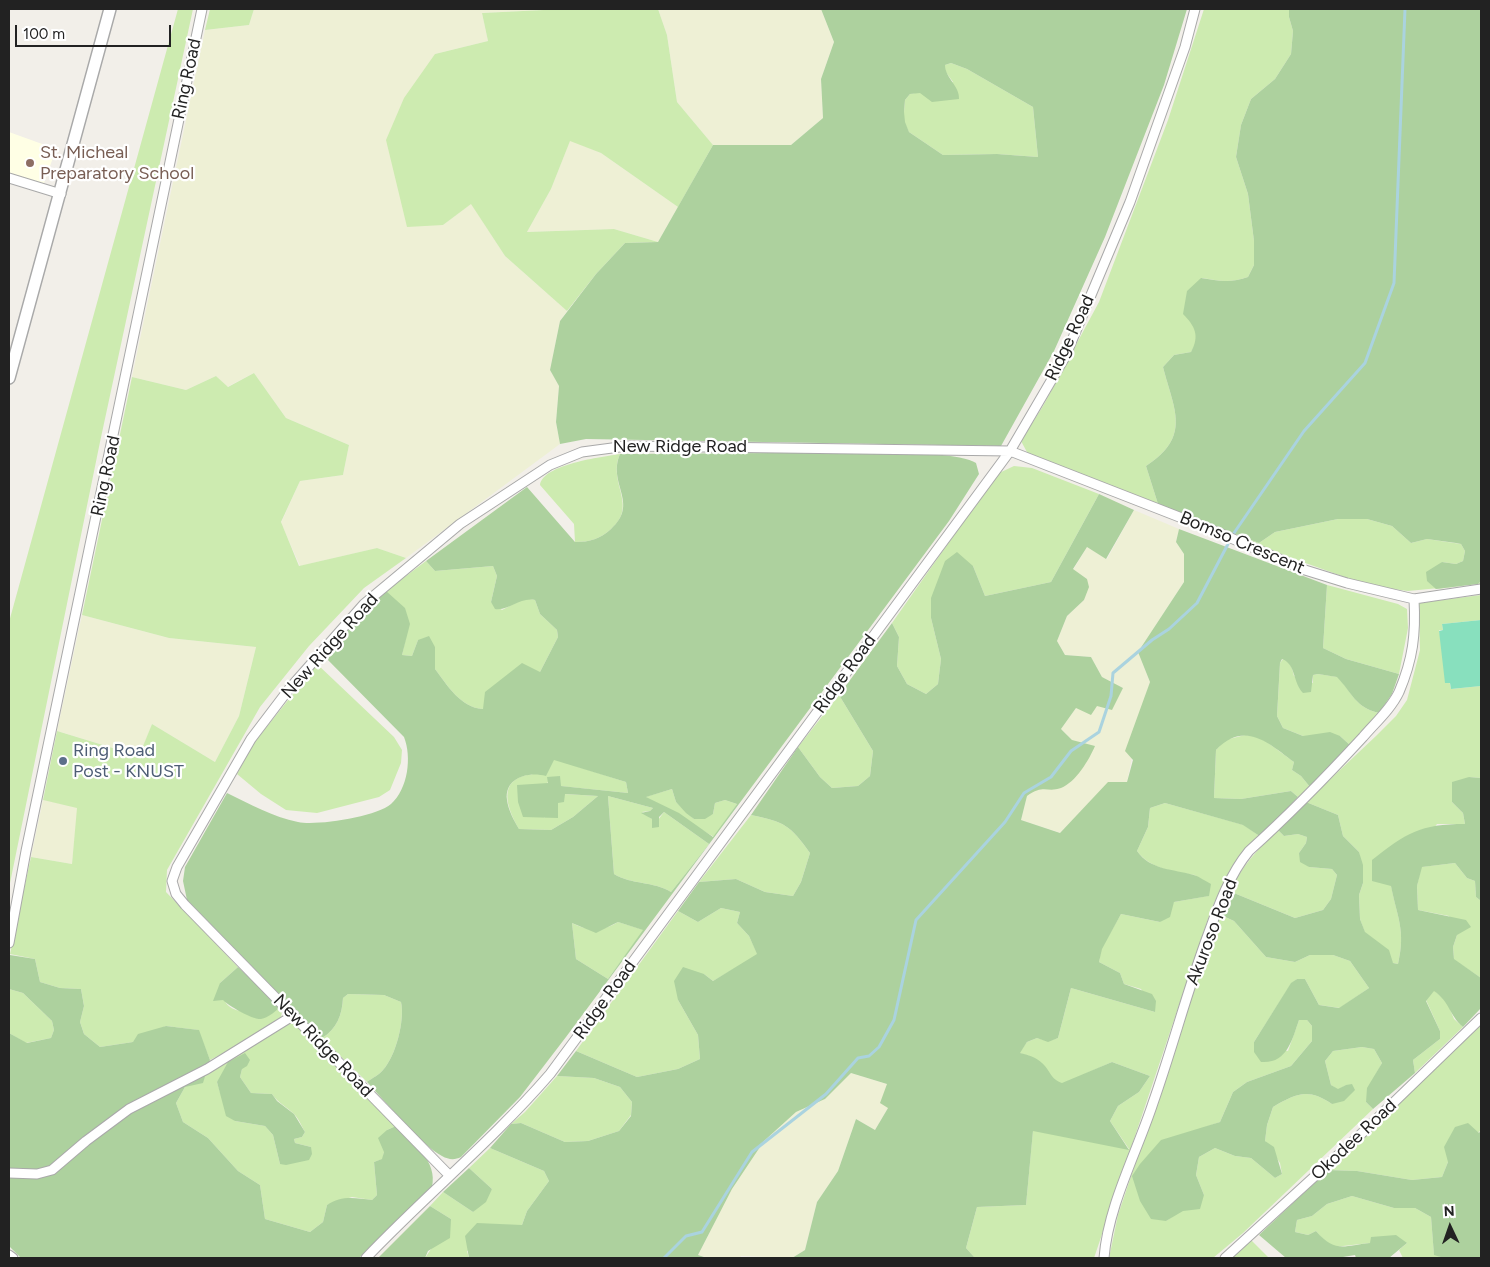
<!DOCTYPE html>
<style>
body{margin:0}
#map{position:relative;width:1490px;height:1267px;overflow:hidden;background:#f2efe9;font-family:Figtree,sans-serif}
canvas{display:block}
.frame{position:absolute;inset:0;border:10px solid #222;pointer-events:none}
.north{position:absolute;left:1425px;top:1202px;width:50px;height:50px;-webkit-text-stroke:4px #fff;paint-order:stroke;rotate:357deg;font-size:14px;font-weight:700;line-height:20px;text-align:center;color:#222}
.north::after{content:'';display:block;margin:auto;width:18px;height:22px;background:#222;clip-path:polygon(50% 0,100% 100%,50% 72%,0 100%)}
.scale{position:absolute;left:15px;top:25px;width:156px;height:22px;box-sizing:border-box;border:2px solid #222;border-top:0;padding-left:6px;font-size:15px;line-height:18px;white-space:nowrap;color:#222;-webkit-text-stroke:4px #fff;paint-order:stroke}
</style>
<div id="map">
<canvas width="1490" height="1267"></canvas>
<div class="frame"></div>
<div class="north">N</div>
<div class="scale">100 m</div>
</div>
<script>
const g = document.querySelector('canvas').getContext('2d');
g.lineJoin = 'round';
function paint(path, color) { g.fillStyle = color; g.fill(path, 'evenodd'); }
function trace(path, color, width, dash) { g.strokeStyle = color; g.lineWidth = width; g.lineCap = dash ? 'butt' : 'round'; g.setLineDash(dash || []); g.stroke(path); }
function label(font, color, halo, rows, align = 'center') {
  g.font = font + ' Figtree,sans-serif'; g.lineWidth = 4.5; g.setLineDash([]); g.textBaseline = 'middle'; g.strokeStyle = halo; g.fillStyle = color; for (const [text, x, y, turn = 0] of rows) {
    g.save(); g.translate(x, y); g.rotate((+turn || 0) * Math.PI / 180); g.textAlign = isNaN(turn) ? turn : align; if (halo) g.strokeText(text, 0, 0); g.fillText(text, 0, 0); g.restore();
  }
}
paint(new Path2D(`
 M9,132l47,17 -13,37 -34,-10z`), '#ffffe5');
paint(new Path2D(`
 M254,9h310l-82,4 6,28 -53,13 8,171 28,-22 34,53 62,55 -7,10 -10,49 9,16 -3,36 4,22 -154,114 -29,-10 -77,18 -19,-43 19,-42 43,-6 6,-30 -63,-27 -32,-45 -27,14 -11,-11 -30,14 -54,-13 73,-347 44,-5z
 M658,9h163l13,33 -13,37 2,39 -32,27h-78l-36,-43 -10,-67z
 M570,140l31,13 77,54 -20,35 -44,-13 -87,3 24,-43z
 M1134,510l45,19 -3,13 8,12v28l-46,70 12,30 -7,22 -16,78 -19,1 -48,50 -39,-13 6,-24 10,-7 24,-1 11,-48 -11,-11 15,-21 21,-2 26,-18 -21,-11 -11,-20 -26,-2 -8,-14 10,-25 17,-16 3,-21 -14,-9 14,-23 20,12z
 M82,615l87,23 87,9 -17,69 -24,46 -63,-38 -12,32 -83,-25z
 M43,800l35,7 -6,57 -41,-7z
 M851,1073l36,11 1,24 -13,22 -19,-11 -18,52 -21,31 -12,48 -13,8 -51,-2 -1,2h-32l-10,-3 34,-66 32,-48 32,-29 29,-13z`), '#eef0d5');
paint(new Path2D(`
 M178,9h15l-93,433 -91,446v-266z
 M210,9h44l-5,16 -44,5z
 M564,9h94l9,26 10,67 36,43 -35,62 -77,-54 -31,-12 -19,48 -24,43 87,-3 44,13 -33,1 -29,31 -29,37 -62,-55 -34,-52 -28,21 -36,2 -21,-87 18,-42 31,-44 53,-13 -6,-28z
 M1204,9h85v8l4,14 -2,23 -16,25 -24,20 -10,26 -5,32 12,37 6,47v24l-6,12c-16,6 -30,4 -46,1l-7,48 2,16 -6,10 -17,3 -11,12c11,43 29,69 -17,99l12,38 101,39 16,-11 63,-13h29l25,7 19,17 16,-4 34,5 4,7 -2,10 -7,3 -14,-2 -6,27 42,-5 3,-3v3l-73,7 -38,-5 -90,-32 -252,-100 -7,-13 22,-35 56,-104 69,-182z
 M951,63l16,6 66,38 5,50 -41,-3 -54,1 -34,-23 -5,-10v-10l1,-12 5,-6 10,-2 6,3 27,-13 -8,-11v-6z
 M254,373l32,45 63,27 -6,30 -43,6 -19,41 18,44 78,-18 29,10 -42,30 -55,58 -49,61 -93,163 -1,22 72,75 -18,16c5,33 14,22 39,36l20,-14 3,5 -1,8 -44,28 -27,14 -12,-30 -32,-4 -33,16 -33,5 -16,-13 -4,-12 4,-16 -3,-17 -21,-1 -20,-6 -5,-23 -25,-5 21,-97 41,7 5,-56 -34,-8 14,-69 82,25 13,-32 63,38 24,-46 17,-69 -87,-9 -87,-23 50,-238 54,13 30,-14 12,11z
 M620,454c-13,29 19,51 -9,75 -11,10 -21,13 -36,13l-1,-18 -34,-39c3,-21 62,-28 80,-31z
 M1014,466l18,2 67,26 -48,88 -66,14 -12,-30 -42,52 10,41 -3,25 -12,10 -19,-10 -10,-18 2,-29 -7,-14 105,-149z
 M426,561l9,10 58,-5 4,10 -6,26 11,8 23,-12 10,2 5,14 17,16 1,7 -18,35 -57,37c-22,-1 -36,-24 -48,-40v-22l-17,-7 -6,16 -10,-1 4,-18 -20,-46z
 M1327,585l71,19 9,5 1,19 -9,46 -53,-15 -23,-11z
 M1481,595v25l-39,4 1,6h-4l12,59 30,-3v92l-12,-1 -17,25 11,11 2,11h-28l-46,61c6,32 15,45 7,79l-5,-1 -17,-21 -11,-9 -5,-14 -1,-24 4,-12 -4,-31 -16,-16 -5,-21 -32,-13 70,-66 20,-20 11,-16 13,-50 -1,-47z
 M1283,659c8,3 9,9 11,17l19,7v-8l5,-1 20,3c15,17 17,30 41,36l-28,33 -11,-10h-37l-20,-8 -6,-12 3,-53z
 M317,664l77,73 8,13 -1,13 -11,27 -11,7 -62,16 -31,-3 -25,-16 -24,-20 16,-30z
 M839,695l34,56 -3,25 -12,10 -26,2 -12,-11 -22,-30z
 M1245,735l15,2 34,25 -2,8 9,6 9,11 -12,10 -7,-6 -50,8 -27,-1 2,-48 9,-10z
 M554,759l72,23 2,11 -68,-7v-10l-12,6 -24,35 20,-1v2l20,-24 34,2 -25,21 -22,13 -32,-1c-10,-17 -22,-45 4,-53 5,-2 11,-1 16,-4 5,-3 10,-8 15,-13z
 M672,789l4,13 18,17 19,-5 2,-11 10,-3 12,4 -23,33 -69,-40z
 M608,796l45,12 -3,3 -8,1 10,7v9l12,-16 45,32 -38,48c-18,-11 -39,-7 -57,-18z
 M1165,803l79,22 17,12c-27,20 -40,49 -52,79l-115,342h-119l-9,-10 11,-41 49,-2 7,-75 96,19 -19,-28 8,-15 21,-14 11,-16 -38,-14 -50,22c-20,-8 -13,-24 -43,-31l8,-11 10,-4 11,3 10,-3 13,-50 84,24 -14,-23 -17,-5 -4,-11 -21,-11 2,-13 20,-35 39,8 14,-20 34,-6 -13,-21c-20,-3 -45,-6 -58,-24l11,-24 2,-19z
 M751,815c34,7 39,10 59,38l-9,29 -8,14 -28,-4 -29,-13 -37,3z
 M1278,830l6,6 14,-2 9,3 -1,6 -7,10 10,14 23,2 5,6 -6,24 -8,11 -28,8 -66,-27c13,-24 29,-43 49,-61z
 M1455,863l12,15 8,3 1,16 5,4v77l-27,-18 -1,-13 4,-12 -8,-19 -31,-6 -1,-24 4,-19z
 M721,908l19,4 -3,11 12,13 9,19 -45,26 -9,-7 -26,26 20,35 2,24 -22,10 -41,8 -61,-26 102,-140 20,11z
 M1219,914l15,7 32,36 29,5 15,-7h23l17,6 19,27 -29,20 -21,-3 -14,-26h-8l-6,5 -37,58 34,9 11,-31h8l5,6v15l-21,25 -44,16 -14,10 -13,30 -26,9 -28,90 38,-26 -8,-20 3,-18 16,-9 20,8 16,2 24,20 7,-4 -2,-11 -15,-22 2,-16 6,-18c24,-14 35,-19 59,-3l14,-19 -8,5 -7,-5 -6,-24 8,-10 29,-4 12,2 8,14 -6,11 -10,28 7,7 -130,124 -30,25h-104l9,-43z
 M618,922l26,8 -36,49 -32,-20 -4,-36c14,8 33,8 46,-1z
 M9,989l14,4 29,28 2,9 -3,8 -25,5 -17,-10z
 M1434,990l13,12 7,17 9,8 -48,46 -2,-13 27,-21v-8l-14,-31z
 M348,994l36,1 17,7c4,18 -5,54 -18,68 -4,5 -11,8 -16,12l-45,-44c15,-9 20,-23 21,-40z
 M289,1023l5,1 102,102 -9,4 -4,29 -9,3 3,33 -5,5 -20,-3 -25,8 -4,17 -13,10 -45,-13 -5,-34 -22,-14 -30,-33 -25,-16 -7,-19 9,-16 22,-17zM242,1069l-2,8 11,16 21,1c6,9 15,13 22,20 5,5 8,13 11,18l-3,5 -8,2 1,4 16,4 -15,15 -16,2 -7,-29 -8,-9 -30,-5 -15,-29 -3,-10z
 M1481,1024v106l-33,32 -6,15 -30,3 -55,-9 -29,-1z
 M557,1076l37,2 26,9 12,15 -1,13 -12,16 -31,10 -23,1 -44,-19 -10,1 14,-12z
 M490,1148l54,23 5,10 -22,30 -5,14 -55,26 2,7h-44l26,-39 -21,-13 13,-14 30,20 19,-23 -23,-21z
 M1352,1196l42,12h21l16,9 3,37 10,4h-41l-4,-8 8,-7h-37l-36,4 -8,-4 -10,-12 -8,4 -13,-3 2,-12 15,-4 15,-12z
 M1250,1239l19,19h-40z`), '#cdebb0');
paint(new Path2D(`
 M821,9h366l-23,76 -59,152 -51,114 -53,95 -415,-7 -26,5 -4,-22 3,-36 -9,-16 10,-49 36,-47 29,-31 33,-1 55,-97h78l32,-27 -2,-39 13,-37zM951,63l16,6 66,38 5,50 -41,-3 -54,1 -34,-23 -4,-10 -1,-10 1,-12 5,-6 10,-1 12,9 27,-3c1,-13 -14,-21 -14,-34z
 M1289,9h192v572l-3,3 -42,5 -9,-8 -1,-9 16,-10 14,2 7,-3 2,-10 -4,-7 -5,-1 -29,-4 -16,4 -19,-17 -25,-7h-29l-63,13 -16,11 -101,-39 -12,-38c46,-30 28,-56 17,-99l11,-12 17,-3c9,-16 4,-26 -8,-38l4,-23 14,-13c17,3 31,5 47,-1l6,-12v-24l-6,-47 -12,-37 5,-32 10,-26 24,-20 16,-25 2,-23 -4,-14z
 M772,453c36,0 182,-6 204,10l3,11 -30,47 -383,516 -46,60 -59,60c-6,3 -12,3 -19,-1 -21,-11 -57,-55 -75,-74 5,-4 12,-7 16,-12 13,-14 22,-50 18,-68l-17,-7 -36,-1 -5,4c-1,17 -6,31 -21,40l-135,-138 -4,-19 2,-14 42,-74c23,11 46,24 71,29 18,4 78,-5 93,-18 17,-15 21,-47 13,-67l-79,-80 2,-6 59,-60 19,17 5,16 -8,31 10,1 6,-16 11,-4 6,11v22c12,16 26,39 48,40l2,-17 37,-29 18,9 18,-35 -1,-7 -17,-16 -5,-14c-16,-3 -25,11 -40,9l-4,-7 6,-26 -4,-10 -58,5 -9,-10 101,-74 48,55c15,0 25,-3 36,-13 29,-26 -4,-45 9,-75zM554,760l72,22 2,11 -67,-7 -1,-10 -13,1 1,6 -31,2 1,17 5,15 35,1v-15l6,-1 1,-8 33,2 -25,21 -22,13 -32,-1c-5,-8 -11,-20 -12,-29 -3,-22 21,-29 39,-24zM672,789l4,13 10,11 8,6h11l8,-5 2,-11 10,-3 12,4 -24,33 -34,-24 -33,-16zM608,796l45,12 -3,3 -9,2 11,6v9l7,-1v-10l5,-5 45,32 -38,48c-18,-11 -39,-7 -57,-18zM618,922l25,8 -35,49 -32,-20 -4,-36 24,10z
 M1099,494l35,16 -28,49 -19,-12 -14,22 14,10 2,8 -5,13 -17,16 -10,25 8,14 26,2 11,20 21,11 -11,22 -15,-4 -6,9 -15,-7 -15,21 11,11 23,6c-6,14 -19,36 -34,42 -14,5 -17,-4 -34,8l-6,24 39,13 48,-51h19l6,-22 -8,-9 25,-69 -12,-30 46,-70v-28l-8,-12 3,-13 148,56 -4,63 23,11 53,15 -7,20 -13,19c-24,-6 -26,-19 -42,-36l-19,-3 -5,1 -2,17 -8,1c-10,-10 -7,-29 -21,-34l-2,4 -3,53 6,12 20,8 27,-4 10,4 11,10 -41,41 -9,-11 -9,-6 2,-8c-26,-19 -49,-42 -78,-12l-2,48 27,1 50,-8 7,6 -37,40 -18,-12 -78,-22 -15,5 -2,19 -11,24c13,19 36,18 57,24 6,2 11,6 17,9l-2,12 -35,6 -4,15 -10,5 -39,-8 -19,35 -3,13 21,11 4,11 28,10 4,7 -1,11 -84,-24 -13,50 -10,4 -11,-4 -10,4 -7,11c8,2 16,4 22,10 9,8 8,16 20,20l50,-21 38,14 -11,16 -21,14 -8,15 19,29 -96,-19 -7,74 -49,2 -11,41 9,10h-183l13,-8 12,-48 21,-31 18,-52 19,11 13,-22 -8,-5 7,-19 -36,-11 -26,26 -29,13 -32,29 -32,48 -34,66 9,3h-238l-4,-22 12,-13 45,2 5,-14 22,-30 -5,-10 -54,-23 21,-24 10,-1 44,19 23,-1 31,-10 12,-15 1,-14 -12,-15 -26,-9 -37,-2 19,-25 61,26 41,-8 22,-10 -2,-24 -20,-35 -4,-19 9,-14 21,7 9,7 44,-27 -8,-18 -12,-13 3,-11 -19,-4 -23,14 -20,-11 21,-29 37,-3 29,13 28,4 8,-14 9,-29c-20,-28 -25,-31 -59,-38l47,-68 22,30 12,11 26,-2 12,-10 3,-25 -34,-56 53,-72 7,14 -2,29 10,18 19,10 12,-10 3,-25 -10,-41v-20l14,-37 12,-9 16,14 12,30 66,-14z
 M1469,777l12,1v123l-5,-4 -1,-16 -8,-3 -12,-15 -33,4 -5,19 1,24 48,10 5,7 -14,8 -4,12 1,12 27,19v30l-18,19c-14,-12 -13,-25 -29,-36l-8,10 14,30v8l-27,21 2,13 -42,36 -7,-7 1,-14 15,-25 -8,-14 -12,-2 -29,4 -8,10 6,24 7,4 8,-4 6,-1 3,6 -11,11 -12,3c-24,-16 -35,-11 -59,3l-6,18 -2,16 9,6 8,27 -7,4 -24,-20 -16,-2 -20,-8 -16,9 -3,18 8,20 -4,14 -17,2 -17,10 -15,-2 -11,-18 -8,-25 8,-12 21,-24 59,-18 13,-30 14,-10 44,-16 21,-25v-15l-5,-6h-8c-7,20 -12,44 -38,42l-7,-10v-10l37,-59 6,-4h8l14,26 20,3 30,-20 -19,-27 -17,-6h-23l-15,7 -29,-5 -32,-36 -15,-7 10,-23 66,27 28,-8 8,-11 6,-24 -5,-6 -23,-2 -9,-5 -1,-9 7,-10 1,-6 -9,-3 -14,2 -6,-6 28,-28 32,13 5,21 16,16 4,13v18l-4,12 1,24 5,13 24,18 4,13 5,1c8,-34 -1,-47 -7,-78l-19,-5v-21c34,-27 48,-36 93,-36l-2,-11 -11,-11v-20z
 M10,955l25,4 5,23 20,6 21,1 3,17 -4,16 4,12 16,13 33,-5 5,-8 28,-8 33,4 11,30 -7,23 -18,4 -9,16 7,19 25,16 30,33 22,14 5,34 45,13 13,-10 4,-17c14,-10 29,-7 45,-5l5,-5 -3,-33 8,-3 2,-7 -6,-14 9,-8 9,-4c17,17 42,35 36,61l-73,71h-338l-12,-12v-213l18,10 24,-5 3,-8 -2,-9 -29,-28 -14,-4z
 M238,967l41,38 -1,4c-5,4 -9,8 -17,10 -8,1 -32,-13 -38,-19l-10,1 7,-18z
 M245,1053l5,7 -3,6 -5,3 -2,8 11,16 21,1 5,7 17,13 11,18 -3,5 -8,2 1,4 16,4 1,7 -3,6 -23,5 -6,-1 -7,-29 -8,-9 -30,-5 -9,-5 -9,-34 11,-20z
 M1468,1123l11,10 2,-3v128h-37l-10,-3 -3,-38 -16,-9h-21l-42,-12 -25,8 -15,12 -15,4 -2,12 13,3 8,-4c19,22 27,15 54,12l1,-6 25,-2 11,8 -18,15h-33l-1,-3 -18,3h-51l-27,-23 69,-65 29,1 55,9 30,-3 6,-15 -4,-15 11,-20z
 M469,1168l23,21 -6,13 -13,10 -30,-20z
 M430,1206l21,13 -1,19 -22,13 -3,7h-47z`), '#add19e');
paint(new Path2D(`
 M1481,620v66l-30,3 -1,-6h-5l-6,-52 4,-1 -1,-6z`), '#88e0be');
trace(new Path2D(`
 M1234,533l70,-102 61,-68 29,-80 11,-274
 M664,1258l22,-22 16,-4 50,-80 74,-58 32,-36 11,-2 10,-9 15,-27 22,-100 89,-98 19,-29 27,-16 20,-26 28,-19 12,-36 2,-23 39,-33 17,-11 28,-26 31,-59`), '#aad3df', 3);
const minor = new Path2D(`
 M9,178l52,16
 M9,943l17,-92 176,-842
 M9,1173l28,1 15,-4 34,-29 43,-32 78,-40 87,-54
 M449,1175l-264,-270 -9,-11 -4,-13 5,-14 74,-128 38,-50 75,-85 96,-80 90,-59 32,-13 45,-6 383,5 200,78 95,41 42,13 67,16 67,-10
 M9,1255l4,3
 M366,1258c60,-63 127,-118 184,-184l460,-623 55,-94 65,-155 55,-155 10,-38
 M1104,1258c4,-52 33,-106 49,-155 20,-57 35,-115 56,-171 10,-28 21,-58 40,-81 40,-36 78,-75 114,-114 12,-14 28,-28 36,-45 14,-33 17,-58 15,-93
 M1225,1258l135,-123 121,-117`);
const tertiary = new Path2D(`
 M9,378l101,-369`);
trace(minor, '#a9a9a9', 11);
trace(tertiary, '#a9a9a9', 14);
trace(minor, '#fff', 9);
trace(tertiary, '#fff', 11);
for (const [x, y, r, color] of [
 [30,163,5,"#8d6e63"],
 [63,761,5,"#5c6f8a"]
]) { const dot = new Path2D(); dot.arc(x, y, r, 0, 2 * Math.PI); g.fillStyle = color; g.fill(dot); trace(dot, '#fff', 2); }
label('18px', '#222', '#fff', [
 ["Ring Road",187,79,-78],
 ["Ridge Road",1070,338,-65],
 ["New Ridge Road",680,447],
 ["Ring Road",106,476,-78],
 ["Bomso Crescent",1242,543,23],
 ["New Ridge Road",330,646,-48],
 ["Ridge Road",845,674,-54],
 ["Akuroso Road",1212,932,-69],
 ["Ridge Road",605,1000,-54],
 ["New Ridge Road",323,1046,46],
 ["Okodee Road",1354,1140,-43]
]);
label('18px', '#785e54', '#fff', [
 ["St. Micheal",40,153],
 ["Preparatory School",40,174]
], 'left');
label('18px', '#4e5e75', '#fff', [
 ["Ring Road",73,751],
 ["Post - KNUST",73,772]
], 'left');
</script>
